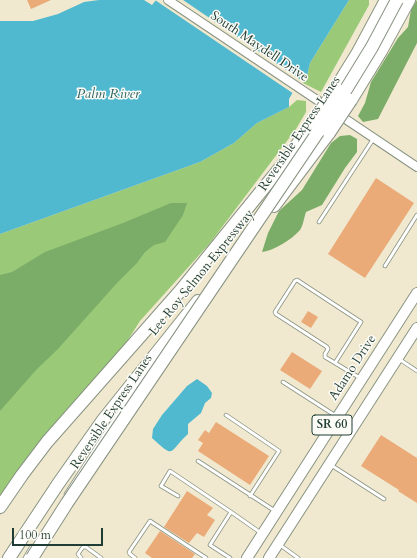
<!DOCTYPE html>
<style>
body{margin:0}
#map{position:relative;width:417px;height:558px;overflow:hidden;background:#f0e9cf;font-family:Cardo,serif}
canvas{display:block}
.scale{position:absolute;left:12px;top:528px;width:91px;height:18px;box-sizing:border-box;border:2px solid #1f3d34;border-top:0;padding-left:5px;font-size:12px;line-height:14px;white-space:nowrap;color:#1f3d34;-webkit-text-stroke:3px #fdfcf7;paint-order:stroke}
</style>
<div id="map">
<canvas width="417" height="558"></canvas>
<div class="scale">100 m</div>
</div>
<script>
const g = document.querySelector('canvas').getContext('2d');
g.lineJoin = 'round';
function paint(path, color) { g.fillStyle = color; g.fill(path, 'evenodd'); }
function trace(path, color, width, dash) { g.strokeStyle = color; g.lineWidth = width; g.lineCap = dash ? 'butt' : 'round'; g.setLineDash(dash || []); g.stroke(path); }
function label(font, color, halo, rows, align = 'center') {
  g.font = font + ' Cardo,serif'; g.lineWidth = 3; g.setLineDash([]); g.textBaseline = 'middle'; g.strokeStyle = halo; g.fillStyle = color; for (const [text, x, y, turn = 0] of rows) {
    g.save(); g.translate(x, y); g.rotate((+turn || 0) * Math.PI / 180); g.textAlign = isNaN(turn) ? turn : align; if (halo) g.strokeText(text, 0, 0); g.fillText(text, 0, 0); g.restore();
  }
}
paint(new Path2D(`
 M349,0h20v5l-48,87 -18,-9 4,-7 3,-13z
 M297,100l9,1v11l-10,17 -86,114 -70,78 -23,36 -103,136 -14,22v-281l200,-72 34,-19 23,-20 32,-16z`), '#9ac978');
paint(new Path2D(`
 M417,0v43l-39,76 -15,3 -5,-6 7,-13 6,-21 27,-44 10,-11 3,-17z
 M350,135l7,4v13l-12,16 -23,37 -16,7c-2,6 -3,14 -6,18 -9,10 -25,20 -38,22l6,-19 11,-22 23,-21 29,-47 9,-7z
 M171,203h16l-4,12 -18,27 -11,3 -9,7 -8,11 -20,20 -60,67 -20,19 -37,42v-136l12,-3 33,-20 78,-29z`), '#7bad68');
paint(new Path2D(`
 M99,0h45l8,5 4,-5h193l-39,63 -3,13 -10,9 -8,14v8l-32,16 -23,20 -34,19 -200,72v-213h33l25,-7 26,-12z
 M197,379l10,7 5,7 -1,5 -6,5 -4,10 -13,11v10c-20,18 -12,26 -36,4l1,-9 9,-14 25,-29z`), '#51b9cf');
paint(new Path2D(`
 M155,0h28l121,82 -4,3 -6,9z`), '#f0e9cf');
paint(new Path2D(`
 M27,0h24l-20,9z
 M376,178l38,25 -49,75 -37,-24z
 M308,311l10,6 -7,11 -10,-6z
 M292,352l30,19 -12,18 -30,-19z
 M216,422l53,34 -19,29 -52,-34 5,-8 -5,-3 7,-10 4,3z
 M381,435l36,23v45l-19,-12 1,-1 -38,-24z
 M187,491l26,17 -6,7 8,5 -11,17 -7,-4 -8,10 -25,-16z
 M160,531l35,23 -3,4h-40l-7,-5z`), '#eaab78');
const service = new Path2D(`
 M319,222l55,-84
 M385,266l32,-51
 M399,359l18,12
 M335,363l26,-41 -64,-42 -2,1 -20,31 1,2 51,33 1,2 -3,5v3l35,21
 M283,382l53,34
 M226,415l53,36 -29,45
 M198,461l77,50
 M331,465l53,34
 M66,494l45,-70 24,-35
 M178,496l-17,-10 9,-15 61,41
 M280,545l18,13
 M25,558l7,-12
 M81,558l-3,-4 5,-7h3l15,11
 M135,558l-5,-4 -1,-2 21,-31 56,37
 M230,558l-20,-13 21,-33 30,21`);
const tertiary = new Path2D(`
 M168,0l249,167`);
const primary = new Path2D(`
 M247,558l170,-265
 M269,558l148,-230`);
const motorway = new Path2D(`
 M336,88l21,-34 29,-54
 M351,100l30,-49 28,-51
 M274,206l55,-73
 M0,507l22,-32 25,-33 134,-152 99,-122 32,-44
 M9,558l49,-74 45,-64 95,-119`);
trace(service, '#889382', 4.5);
trace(tertiary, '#889382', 10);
trace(primary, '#889382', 12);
trace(motorway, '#889382', 14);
trace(service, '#fff', 3);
trace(tertiary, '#fff', 8);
trace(primary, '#fff', 10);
trace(motorway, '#fff', 12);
const motorwayBridge = new Path2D(`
 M312,124l24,-36
 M329,133l22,-33
 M32,558l35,-55 270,-399 35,-57 25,-47`);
trace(motorwayBridge, '#889382', 14, []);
trace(motorwayBridge, '#fff', 12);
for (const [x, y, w] of [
 [332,425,40]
]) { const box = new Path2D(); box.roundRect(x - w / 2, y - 10, w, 20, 3); g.fillStyle = '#fdfcf7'; g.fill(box); trace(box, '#1f3d34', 1); }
label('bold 12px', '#1f3d34', null, [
 ["SR 60",332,425]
]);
label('13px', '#1f3d34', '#fdfcf7', [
 ["South Maydell Drive",259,47,34],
 ["Reversible Express Lanes",300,134,-56],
 ["Lee Roy Selmon Expressway",202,273,-51],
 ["Adamo Drive",353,368,-57],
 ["Reversible Express Lanes",112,412,-56]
]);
label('italic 14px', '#2e6262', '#fdfcf7', [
 ["Palm River",108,95]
]);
</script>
